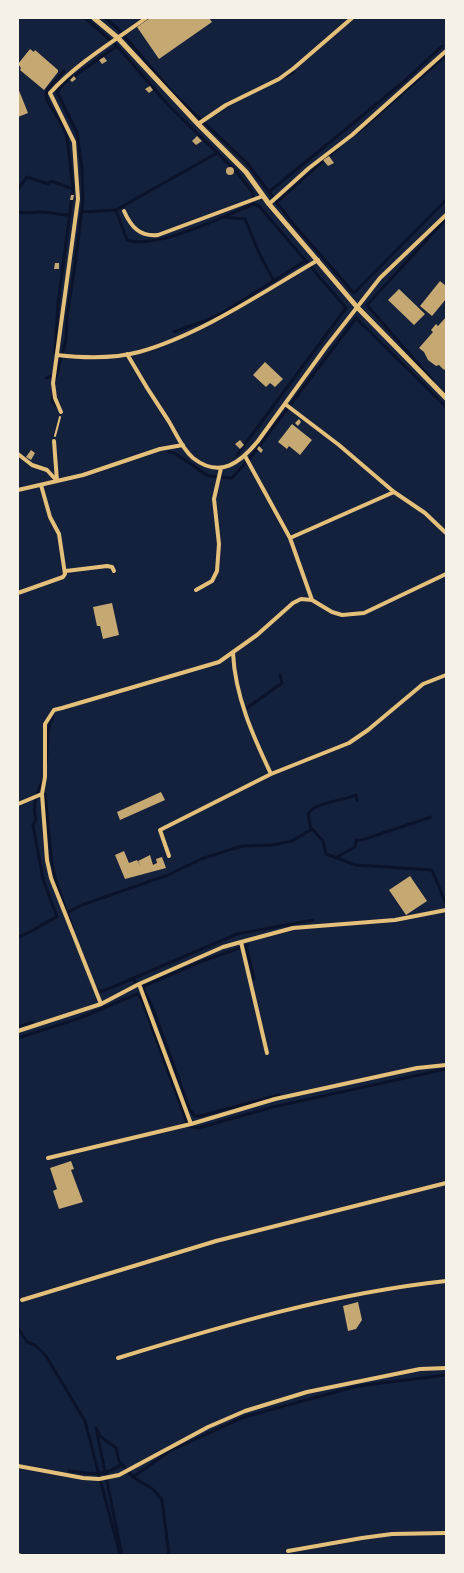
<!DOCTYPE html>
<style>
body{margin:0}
#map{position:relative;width:464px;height:1573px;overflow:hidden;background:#14213d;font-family:Figtree,sans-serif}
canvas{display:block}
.frame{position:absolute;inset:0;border:19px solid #f6f1e7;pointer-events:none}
</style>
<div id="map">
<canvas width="464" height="1573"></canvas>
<div class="frame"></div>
</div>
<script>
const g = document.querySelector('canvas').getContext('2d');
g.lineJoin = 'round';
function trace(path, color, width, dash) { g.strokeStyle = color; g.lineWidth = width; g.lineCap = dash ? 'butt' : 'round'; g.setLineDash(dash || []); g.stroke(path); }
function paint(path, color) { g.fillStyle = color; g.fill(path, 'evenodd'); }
trace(new Path2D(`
 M85,18l32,28 52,60 67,65 17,22v8
 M105,18l13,11 56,65 73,69 47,62 60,68 92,-93
 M286,76l8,-4
 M358,132l88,-77
 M18,189l9,-12 21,7 3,-3 22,8
 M269,192l132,-108 41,-38
 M277,202l61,-54
 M116,210l101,-57
 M18,212c8,2 14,0 23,0 10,0 19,3 29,3
 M82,212l34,-2 11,30c29,10 98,-24 127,-36l5,2 87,102 -109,147
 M224,217l21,2 15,36 14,26
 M174,332l30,-11 20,-9 81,-51
 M55,352l3,-48 15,-115 -6,-52 -5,-12 -15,-25 -1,-6 1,-4 17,-19
 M46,378l9,-3
 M55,379l11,-39 1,-24 8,-51 8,-64 -1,-33 -5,-35 -20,-41 7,-9 53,-37
 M433,381l-66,-76 79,-86
 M53,394l-1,7 8,9
 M169,452l7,2 32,22 24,2 18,-20 106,-140 90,89
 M247,708l35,-25 -2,-8
 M46,763c2,-16 0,-33 7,-48
 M45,794l7,70 5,21 16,44
 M311,829l-3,-15c7,-12 35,-13 48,-19l1,5
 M335,858l20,-11 1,-7h6l69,-23
 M68,912l14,-7 86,-30 33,-16 41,-13 30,-1 20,-4 20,-12 11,12 3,13 30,11 76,5 14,34
 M18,937c14,-4 25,-14 39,-20l-14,-38 -10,-54 3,-6c-4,-11 1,-30 8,-40
 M246,945l8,34
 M132,979l10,8 10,19 38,104 5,6h5l79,-21
 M142,987l58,-25 48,-17
 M96,988l3,4 9,-3 129,-55 76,-14
 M18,1027l15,-5
 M18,1038l62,-20 57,-24 4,4 45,122 5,7 7,1 75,-21 173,-38
 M18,1328l9,14 8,3 11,11 39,65 35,134
 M69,1471c21,2 35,7 53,-7
 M133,1477l37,-26 74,-34 114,-31 88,-11
 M122,1555l-26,-127 4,8 16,12 3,13 14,16 21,13 8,10 7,55`), '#0b132b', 3);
paint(new Path2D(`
 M150,18h59l3,4 -53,37 -22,-32z
 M30,49l4,3 1,-2 23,20v2l-14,18 -24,-20 1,-2 -3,-4z
 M104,57l3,4 -5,3 -3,-4z
 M74,76l2,3 -4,3 -2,-2z
 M150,86l3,4 -4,3 -4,-4z
 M18,88l10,25 -10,4z
 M197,136l5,5 -6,4 -4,-4z
 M329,156l5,7 -6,3 -5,-6z
 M226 171a4 4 0 1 1 8 0a4 4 0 1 1-8 0Z
 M71,195h3l-1,5h-3z
 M55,263h4v6h-5z
 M440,281l6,5v13l-14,17 -12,-10z
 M399,289l26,25 -11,11 -26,-25z
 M446,317v51l-2,2 -5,-5 -3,1 -8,-6 -4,-8 -5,-4 14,-16 -2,-2 5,-6 2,2z
 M265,362l18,17 -8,8 -5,-4 -4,4 -13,-12z
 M299,419l2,3 -3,4 -3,-3z
 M292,424l20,16 -12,15 -11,-9 -2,3 -9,-7z
 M240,440l4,5 -4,4 -5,-5z
 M259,446l4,4 -2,3 -4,-4z
 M31,450l4,3 -4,7 -5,-3z
 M112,603l7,32 -16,4 -3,-13h-3l-4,-19z
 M161,792l4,8 -45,20 -3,-8z
 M124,851l5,12 8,-3 4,7 -3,-6 12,-6 3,10 4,-2 -1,-4 6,-2 4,11 -41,11 -10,-24z
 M410,876l17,25 -21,14 -17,-25z
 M71,1161l3,8 -3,1 12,32 -24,7 -6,-18 4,-2 -7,-21z
 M358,1302l4,18 -6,9 -8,2 -5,-25z`), '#c6a872');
trace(new Path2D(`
 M55,436l5,-19`), '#e5c07b', 2);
trace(new Path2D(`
 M198,124l28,-19 53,-26 15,-11 58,-50
 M269,204l40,-36 43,-33 94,-84
 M124,211c7,16 16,26 34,24l105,-39
 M127,354c13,23 26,44 41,66 7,11 14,29 25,38 27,21 47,5 65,-17l68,-94 54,-69 66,-63
 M57,355c26,3 56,4 82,-3 61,-17 124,-60 179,-92
 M285,404l54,41 55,47 31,21 21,20
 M61,412l-6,-14 -2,-15 25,-184 -4,-57 -24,-49c27,-30 64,-52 96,-75
 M54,441l3,40
 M18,454l14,11 15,5 10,11
 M245,456l45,82 22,62
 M18,490l65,-15 77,-26 23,-4
 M290,538l104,-46
 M66,571l41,-5 5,1 2,4
 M196,590l16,-9 5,-10 2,-27 -5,-45 7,-31
 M18,593l45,-16 2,-3 -6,-40 -9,-17 -9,-32
 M233,653c2,43 20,83 38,121
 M18,804l24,-10
 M169,856l-9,-26 111,-56 78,-31 19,-13 55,-46 23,-9
 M241,942l26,111
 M139,984l52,140
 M101,1004l-50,-126 -4,-18 -5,-66 3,-17v-53l9,-14 8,-2 157,-46 38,-27 36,-32 8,-4 11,1 20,12 10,3 22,-2 82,-39
 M18,1031l83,-27 38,-20 84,-37 18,-5 52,-14 102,-8 51,-10
 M48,1158l143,-34 84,-25 142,-31 29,-3
 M22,1300l194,-59 230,-58
 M118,1358c107,-33 216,-65 328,-77
 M18,1466l65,12 16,1 20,-4 89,-48 37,-16 62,-19 113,-23 26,-1
 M288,1551l74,-13 30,-4 54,-1
 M18,1555h1`), '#e5c07b', 4);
trace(new Path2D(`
 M94,18l24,20 80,86 48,48 23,32 88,103 89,91`), '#e5c07b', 5);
</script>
